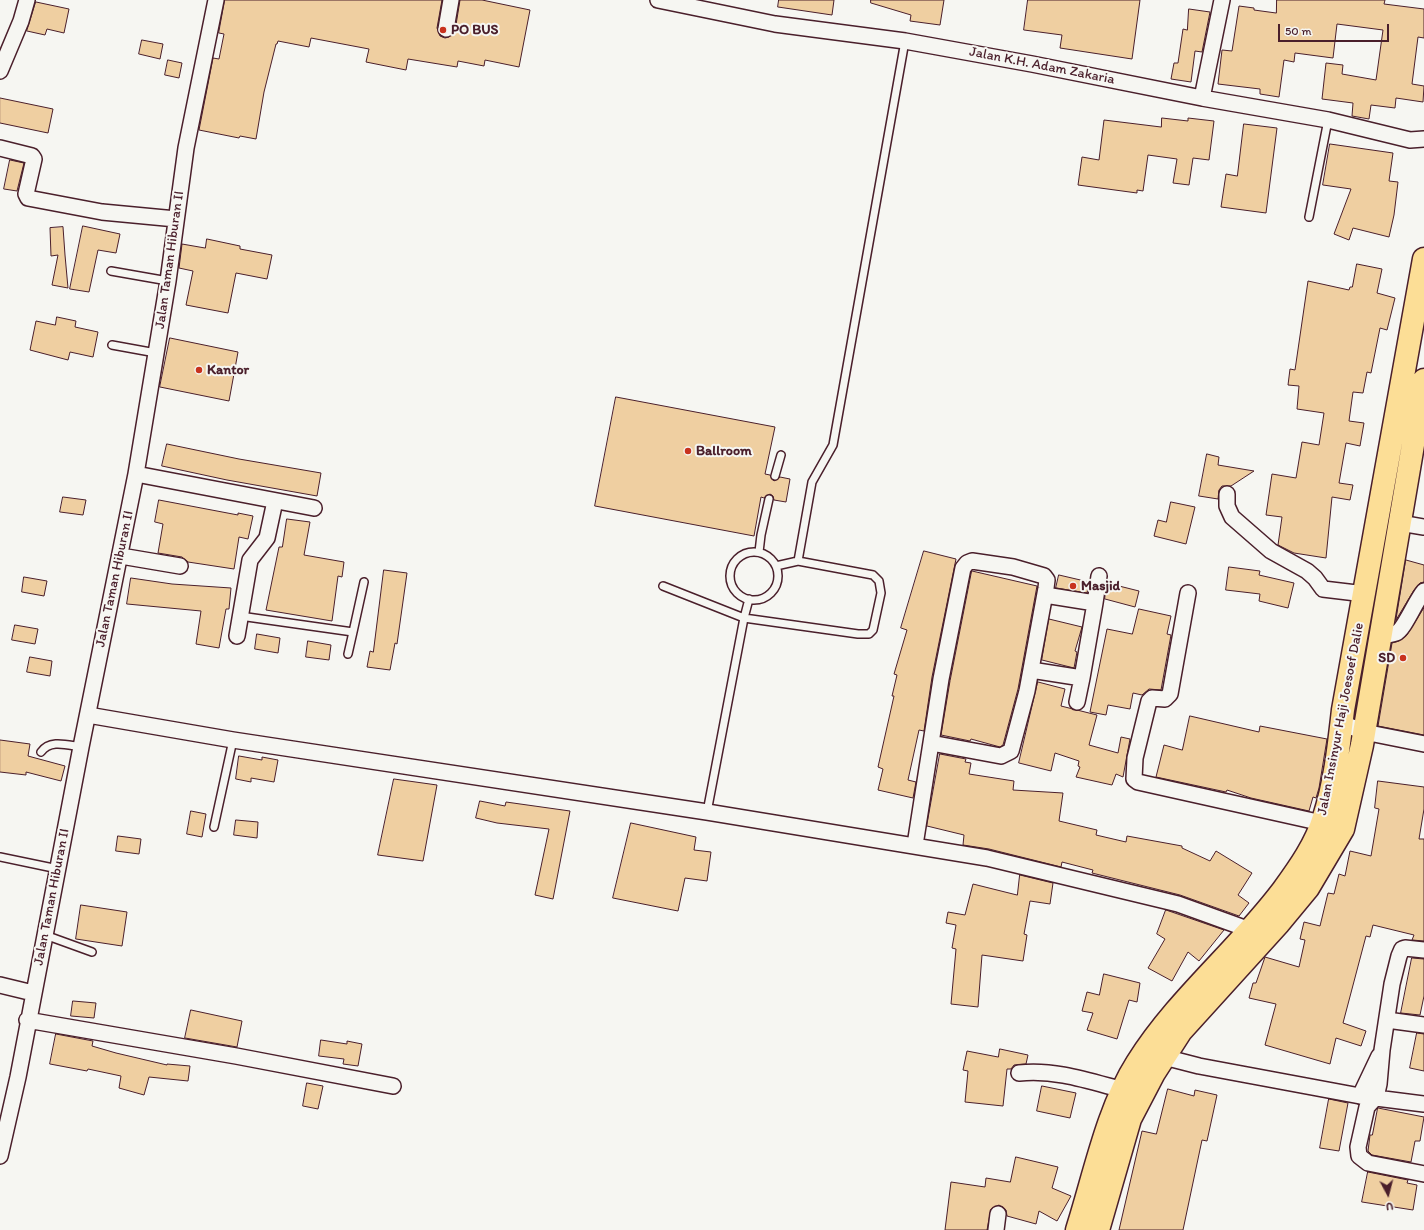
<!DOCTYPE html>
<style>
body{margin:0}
#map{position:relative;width:1424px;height:1230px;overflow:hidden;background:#f6f6f2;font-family:Itim,sans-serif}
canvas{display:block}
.north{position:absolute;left:1368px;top:1174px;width:40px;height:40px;-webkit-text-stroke:3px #f6f6f2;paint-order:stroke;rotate:173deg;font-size:11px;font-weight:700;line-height:16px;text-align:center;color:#4a1f2b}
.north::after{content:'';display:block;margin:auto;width:14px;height:18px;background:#4a1f2b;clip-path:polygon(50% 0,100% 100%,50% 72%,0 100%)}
.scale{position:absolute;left:1278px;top:24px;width:111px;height:18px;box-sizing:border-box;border:2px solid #4a1f2b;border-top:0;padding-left:5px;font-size:12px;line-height:14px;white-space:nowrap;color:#4a1f2b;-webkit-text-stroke:3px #f6f6f2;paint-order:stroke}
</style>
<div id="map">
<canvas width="1424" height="1230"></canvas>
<div class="north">U</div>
<div class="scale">50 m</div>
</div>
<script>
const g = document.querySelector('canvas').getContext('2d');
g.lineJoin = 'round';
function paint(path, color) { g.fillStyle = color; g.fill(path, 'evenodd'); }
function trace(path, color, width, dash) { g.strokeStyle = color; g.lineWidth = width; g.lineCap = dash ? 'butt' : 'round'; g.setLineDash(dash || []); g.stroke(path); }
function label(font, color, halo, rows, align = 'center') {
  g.font = font + ' Itim,sans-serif'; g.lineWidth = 4; g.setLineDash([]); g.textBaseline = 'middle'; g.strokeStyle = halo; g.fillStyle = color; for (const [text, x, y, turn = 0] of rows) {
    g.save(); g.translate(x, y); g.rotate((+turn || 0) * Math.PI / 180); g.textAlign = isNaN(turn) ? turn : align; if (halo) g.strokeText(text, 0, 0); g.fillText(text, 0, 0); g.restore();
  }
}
const building = new Path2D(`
 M225,0h217l-5,28 3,8 5,2 4,-1 6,-6 5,-31h22l48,10 -11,57 -34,-7 -1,6 -26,-5 -1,6 -49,-8 -2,11 -40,-8 3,-13 -58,-11 -2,9 -31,-6 -1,3h-1l-12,48 -8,47 -16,-3 -1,2 -40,-8 14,-72 6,1 5,-25 -5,-1z
 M779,0h55l-2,15 -54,-8z
 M871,0h73l-4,25 -30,-4 1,-6 -40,-12z
 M1028,0h112l-8,59 -72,-11 2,-13 -38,-5z
 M1277,0h108l-1,4 40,5v29l-6,-1 -6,47 12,2 -1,16 -27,-4 -1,10 -24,-3 -2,14 -17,-3 1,-13 -31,-4 4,-36 17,2 -1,9 34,6 7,-50 -46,-6 -4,34 -38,-5 -1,9 -10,-2 -5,37 -19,-3v-5l-42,-5 4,-34 10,1 7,-45 15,2v2l22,3z
 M36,2l33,7 -5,24 -17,-4 -2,6 -18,-4z
 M1189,9l21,3 -8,40 -7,-1 -4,31 -20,-3 3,-16h4l5,-34 4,1z
 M142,40l21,4 -3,15 -21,-5z
 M168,60l14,3 -3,15 -14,-3z
 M0,98l53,11 -5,24 -48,-10z
 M1162,118l26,3v-3l26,3 -5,39 -16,-2 -4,27 -16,-2 4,-24 -29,-4 -5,36 -6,-1v3l-59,-8 4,-28 17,3 5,-40 57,7z
 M1244,124l33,4 -11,85 -45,-6 5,-33 11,2z
 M1330,144l63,9 -4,28 9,1 -4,33 -5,22 -36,-9 -4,12 -15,-6 17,-45 -28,-4z
 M10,160l14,3 -7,28 -13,-2z
 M83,226l37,8 -4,19 -18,-3 -9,42 -19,-3z
 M63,227l2,28 3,33 -16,-3 6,-30 -7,1 -1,-28z
 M207,239l33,7v3l32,6 -5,24 -31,-6 -8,40 -42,-8 7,-34 -14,-3 3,-24 23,4z
 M1357,264l25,5 -5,24 18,5 -8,32 -7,-2 -9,45 -4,-1 -4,21 -10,-1 -4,29 15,2 -4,23 -14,-3 -7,40 14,2 -3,15 -18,-3 -6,61 -32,-5 -16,-8 4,-28 -16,-2 6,-41 24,4 6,-36 17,3 5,-32 -27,-4 2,-23 -11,-1 2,-16 5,1 13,-89 41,9 1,-3h2z
 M57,317l19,4 -1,6 23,5 -5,25 -23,-5 -2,8 -38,-10 6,-29 19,4z
 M170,338l68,14 -9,49 -69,-14z
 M616,397l159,30 -10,47 5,1 4,6 6,-4 10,2 -4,23 -12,-2 -1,-4 -3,-2 -6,4 -3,-1 -7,39 -159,-30z
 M167,444l72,15 82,14 -4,23 -90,-16 -65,-14z
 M1207,454l12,3 -1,8 36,6 -23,15h-9l-3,4 -1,9 -19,-3z
 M63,497l23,3 -3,15 -23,-3z
 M159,500l79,15v-2l15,3 -5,23 -9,-2 -5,32 -46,-7 -6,-5 -24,-4 5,-29 -8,-2z
 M1171,502l24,5 -9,37 -32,-8 4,-16 8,2z
 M287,519l23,3 -6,33 40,7 -2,15 -4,-1 -6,45 -66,-11 13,-63h3z
 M924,551l32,8 -24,118 -8,54 -5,-1 -11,50 8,2 -3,16 -35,-8 5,-21 -5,-2 16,-71h-2l5,-21 -3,-1 13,-44 -6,-2z
 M1406,560l18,5v17l-4,1 -6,7 -18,30z
 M1229,567l31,4 -1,4 35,8 -6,25 -29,-7 1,-7 -34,-4z
 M384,570l23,3 -10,71 -2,-1 -5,27 -23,-3 3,-16 3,1z
 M972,571l65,15 -19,103 -15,56 -3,2 -29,-8 -1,2 -29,-6 9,-54z
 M1059,575l30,7 -2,11 -31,-5z
 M24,577l23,4 -3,15 -22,-4z
 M131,578l41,6 59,4 -2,21h-3l-7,39 -23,-4 5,-33 -74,-7z
 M1107,583l32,8 -4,16 -30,-8z
 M1424,608v127l-46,-9 14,-83 7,-2 7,-5z
 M1139,609l32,7 -4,18 4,1 -10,55 -12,-1 -7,6 -9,-2 -3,16 -22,-4 -2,10 -16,-3 17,-83 25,5z
 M1049,619l33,8 -7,24 2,1 -3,16 -32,-8z
 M15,625l23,4 -3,15 -23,-4z
 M257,634l23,4 -2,15 -23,-4z
 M308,641l23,4 -2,15 -23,-3z
 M30,657l22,4 -2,15 -23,-4z
 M1038,682l27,7 -4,17 36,9 -8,30 29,8 3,-16 9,2 -7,38 -7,-3 -4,11 -36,-8 4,-10 -2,-1 1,-5 -24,-8 -4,18 -32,-8z
 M1190,716l69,16 1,-6 67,13 -8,49 -3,10 -3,-1 -4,14 -58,-13 -24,-8 -1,2 -70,-15 8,-32 18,5z
 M0,740l30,4 -2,12 37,10 -4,15 -35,-9v3l-26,-3z
 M940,754l26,5 -1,3 6,1 -2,11 45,7 -1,9 50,3 -4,28 38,9 -1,5 30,7 1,-6 55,10v2l28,13 6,-10 36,22 -14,22 11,8 -10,13 -59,-21 -88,-22 1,-3 -31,-8 -1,5 -72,-18 -26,-4 1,-10 -37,-9z
 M239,756l23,4v-3l16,3 -4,22 -23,-4v4l-15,-3z
 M394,779l43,6 -14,76 -45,-6z
 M1378,781l46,6v22l-5,30h5v102l-12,-1 2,-5 -41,-10 -3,12 -4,-1 -23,87 23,8 -5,15 -25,-8 -6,26 -65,-19 11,-41 -27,-6 4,-15h3l9,-26 34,10 6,-27 -5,-1 4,-17 16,4 8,-33 6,1 5,-20 6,2 5,-25 21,5 8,-47 -4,-1z
 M480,801l25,5 1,-4 64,9 -17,88 -18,-4 14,-66 -52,-6 -21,-5z
 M191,811l15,3 -4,23 -15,-3z
 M236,820l22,2 -1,16 -23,-3z
 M631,823l65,14 -2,13 17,2 -4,29 -22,-3 -7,33 -65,-13z
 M118,836l23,3 -2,15 -23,-3z
 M1020,875l33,8 -3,21 -20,-3 -6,33 3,1 -4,26 -41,-6 -4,52 -27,-3 5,-55 -4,-1 4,-23 -10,-2 2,-11 17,3 8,-31 44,11z
 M81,905l46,7 -5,34 -46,-7z
 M1166,910l58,20 -25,31 -11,-9 -16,29 -24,-13 17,-29 -8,-5z
 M1412,958l12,1v37l-4,19 -19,-2z
 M1104,974l36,9 -3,19 -8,-2 -12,39 -30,-9 6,-17 -11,-2 5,-19 12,3z
 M73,1001l23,2 -2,15 -23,-2z
 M191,1010l51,11 -5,26 -52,-9z
 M1417,1033l7,1v37l-14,-3z
 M56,1034l37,7 -1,5 24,7 51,12v-1l23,2 -2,15 -39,-4 -5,18 -25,-7 2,-12 -33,-7 -1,2 -37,-7z
 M321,1040l26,4v-3l15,3 -4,22 -15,-2 1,-5 -25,-3z
 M1000,1049l28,6 -2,9 -12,1 -3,4h-4l-4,37 -38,-4 3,-31 -5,-1 4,-19 31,6z
 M307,1083l16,3 -5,23 -15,-3z
 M1042,1086l34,7 -6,25 -33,-7z
 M1168,1089l26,7 1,-6 22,5 -10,46 -5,-1 -19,90h-64l23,-99 14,3z
 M1329,1099l19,4 -9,48 -19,-3z
 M1378,1108l46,9 -4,24h-5l-4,21 -39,-7 -4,-4 2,-16h2z
 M1016,1157l42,10 -6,21 19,8 -14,25 -18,-10 -3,13 -29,-8 -1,-6 -7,-5 -8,4 -4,21h-42l6,-48 34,5 1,-9 24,4z
 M1368,1172l40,8 -1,3 10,2 -4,25 -51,-8z`);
paint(building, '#efcfa1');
trace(building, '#4a1f2b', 1);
const service = new Path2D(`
 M1309,217l19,-97
 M111,271l57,10
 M112,345l44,8
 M775,476l6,-21
 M759,552l2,-17 8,-36
 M730 576a24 24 0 1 1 48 0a24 24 0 1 1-48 0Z
 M798,561l14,-79 21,-37 72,-404
 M663,586l81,32 114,16h11l4,-4 8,-37 -2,-12 -6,-6 -75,-14 -22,5
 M240,616l113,16 -5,22
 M353,632l11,-50
 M41,752c9,-13 26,-7 40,-5
 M707,812l37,-194 5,-19
 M214,827l19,-87
 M0,857l58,12
 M45,935l47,17`);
const minor = new Path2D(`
 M658,0l117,24 130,17 127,23 170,34 126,22 82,20 14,-1
 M446,29l5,-29
 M0,71l21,-50 6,-21
 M1202,98l20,-98
 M0,148l32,8 2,3 -8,35 2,4 74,14 74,7
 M136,474l178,34
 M1227,494v12l5,11 39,34 36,20 8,7 8,11 42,5
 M1400,523l24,4
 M121,556l59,10
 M1188,593l-18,101 -5,5 -13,-1 -3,3 -14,57 -1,21 4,3 184,41
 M1095,603l4,-27
 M1380,635c5,0 11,0 16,-2 8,-3 20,-33 28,-42
 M237,636l13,-76 17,-22 8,-37
 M1031,670l51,8 13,-75 -50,-8
 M1077,702l5,-24
 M88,715l145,25 474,72 280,46 191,46 72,26
 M1342,723l22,9 60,12
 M915,845l26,-166 22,-111 4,-5 5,-2 41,6 31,9 3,4 -1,8 -19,103 -16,60 -10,5 -70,-13
 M1424,950l-19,-2 -3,1 -3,7 -7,28 -10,66 -3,34 -3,13 -9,10 -9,40 1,9 9,7 56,11
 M0,985l33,8
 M27,1020l209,36 157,30
 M1387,1020l37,5
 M1164,1057l35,9 161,30 64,8
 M1019,1073c36,-4 70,8 104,17
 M1360,1096l19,-40
 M0,1156l18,-79 63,-330 55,-273 32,-193 18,-133 30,-148
 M996,1230l2,-16`);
const primary = new Path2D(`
 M1077,1230c17,-53 30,-120 60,-167 40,-64 101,-113 146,-173 16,-22 33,-46 41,-73 11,-34 15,-72 19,-107l81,-451
 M1098,1230l32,-111 24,-46 27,-42 98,-108 29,-35 35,-59 19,-84 62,-365`);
trace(service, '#4a1f2b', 10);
trace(minor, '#4a1f2b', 18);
trace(primary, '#4a1f2b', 25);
trace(service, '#f6f6f2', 7);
trace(minor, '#f6f6f2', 15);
trace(primary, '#fcde96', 22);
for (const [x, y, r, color] of [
 [443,30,4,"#c8321e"],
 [199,370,4,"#c8321e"],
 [688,451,4,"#c8321e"],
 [1073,586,4,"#c8321e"],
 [1403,658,4,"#c8321e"]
]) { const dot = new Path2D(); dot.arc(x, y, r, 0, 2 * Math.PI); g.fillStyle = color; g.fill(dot); trace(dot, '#f6f6f2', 1.5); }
label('bold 14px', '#4a1f2b', '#f6f6f2', [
 ["PO BUS",451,30],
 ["Kantor",207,370],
 ["Ballroom",696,451],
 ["Masjid",1081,586],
 ["SD",1395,658,"right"]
], 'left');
label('14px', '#4a1f2b', '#f6f6f2', [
 ["Jalan K.H. Adam Zakaria",1042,66,11],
 ["Jalan Taman Hiburan II",170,260,-82],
 ["Jalan Taman Hiburan II",115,579,-78],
 ["Jalan Insinyur Haji Joesoef Dalie",1341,719,-79],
 ["Jalan Taman Hiburan II",52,897,-79]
]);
</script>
